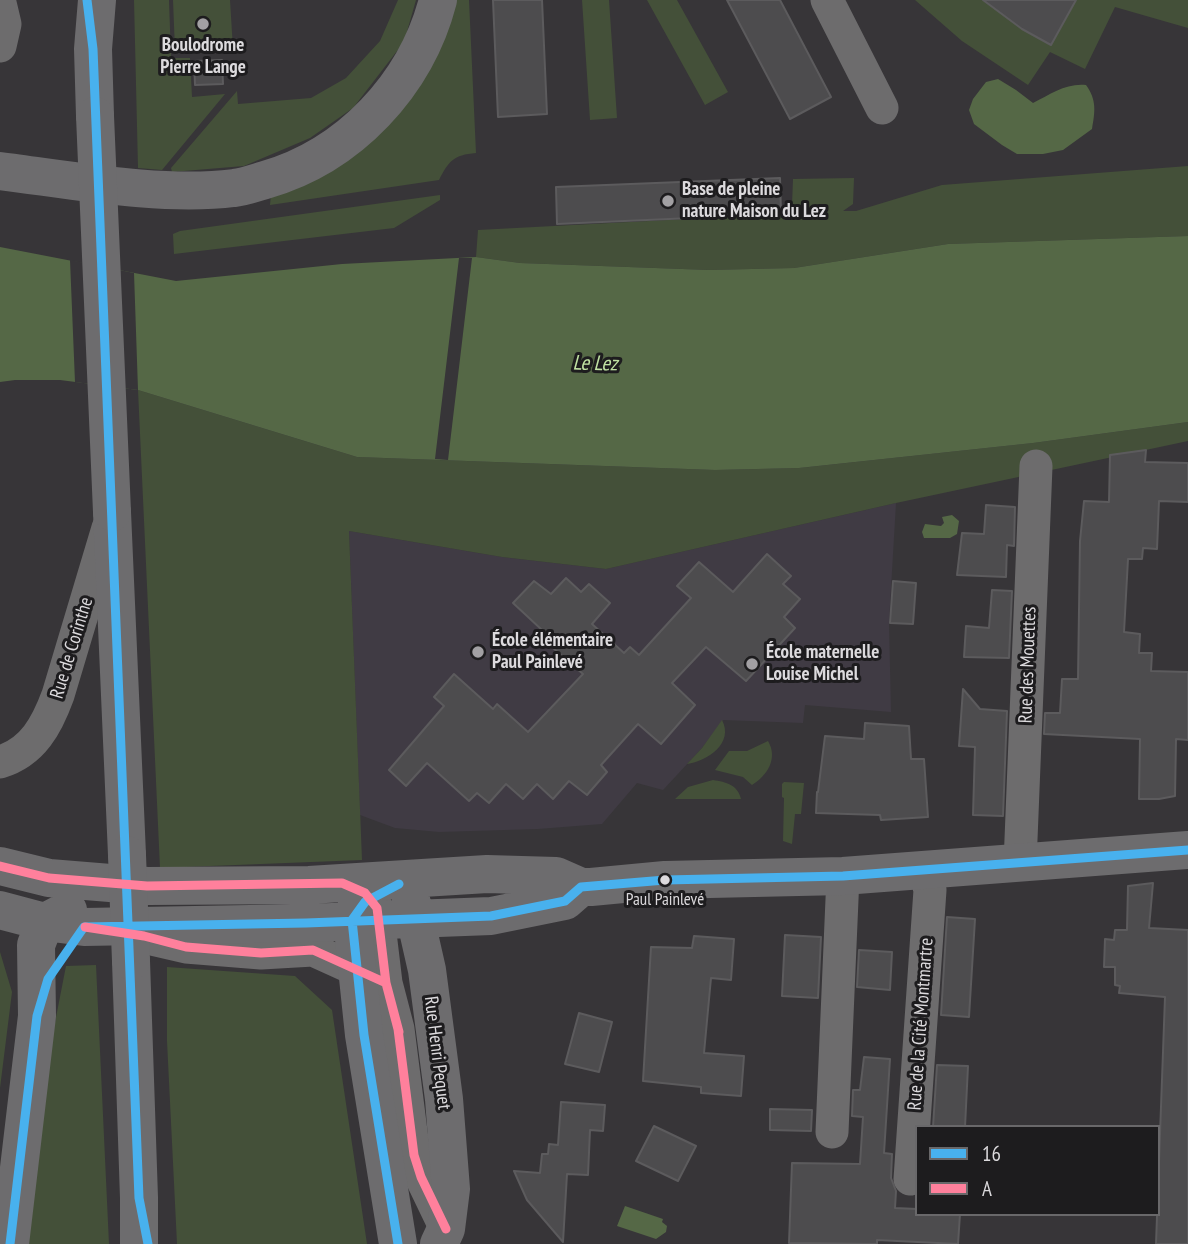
<!DOCTYPE html>
<meta charset="utf-8">
<style>
body{margin:0}
#map{position:relative;width:1188px;height:1244px;overflow:hidden;background:#373538;font-family:"PT Sans Narrow",sans-serif}
canvas{display:block}
.legend{position:absolute;left:915px;top:1125px;width:245px;height:91px;box-sizing:border-box;background:#1d1c1e;border:2px solid #69686a;margin:0;padding:9px 12px;list-style:none;font-size:21px;color:#dcdadd}
.legend li{display:flex;align-items:center;gap:14px;height:35px}
.legend b{width:35px;border:2px solid #69686a}
</style>
<div id="map">
<canvas width="1188" height="1244"></canvas>
<ul class="legend">
<li><b style="height:9px;background:#48b1ee"></b>16</li>
<li><b style="height:9px;background:#ff809c"></b>A</li>
</ul>
</div>
<script>
const g = document.querySelector('canvas').getContext('2d');
g.lineJoin = 'round';
function paint(path, color) { g.fillStyle = color; g.fill(path, 'evenodd'); }
function trace(path, color, width, dash) { g.strokeStyle = color; g.lineWidth = width; g.lineCap = dash ? 'butt' : 'round'; g.setLineDash(dash || []); g.stroke(path); }
function label(font, color, halo, rows, align = 'center') {
  g.font = font + ' "PT Sans Narrow",sans-serif'; g.lineWidth = 6; g.setLineDash([]); g.textBaseline = 'middle'; g.strokeStyle = halo; g.fillStyle = color; for (const [text, x, y, turn = 0] of rows) {
    g.save(); g.translate(x, y); g.rotate((+turn || 0) * Math.PI / 180); g.textAlign = isNaN(turn) ? turn : align; if (halo) g.strokeText(text, 0, 0); g.fillText(text, 0, 0); g.restore();
  }
}
paint(new Path2D(`
 M896,503l-7,119 2,90 -86,-7 -2,18 -80,-3 -21,28 -39,42 -26,-7 -35,41 -64,5 -99,3 -44,-4 -35,-13 -11,-284 153,26 104,12z`), '#403b44');
paint(new Path2D(`
 M134,0h35l2,58h19l2,39 33,-3 -63,76 -24,-2z
 M173,0h57l3,49 -58,2z
 M398,0h18l-12,42 -51,66 -43,30 -66,28 -72,6 -1,-4 66,-77 1,13 73,-6 35,-20 34,-37z
 M447,0h22l7,153c-23,2 -27,8 -37,27l-169,25 1,-10 57,-22z
 M582,0h27l8,118 -27,2z
 M647,0h30l51,92 -23,13z
 M915,0h68l39,29 29,16 25,-45h112v28l-73,-21 -30,62 -35,-17 -22,33 -66,-44z
 M1188,166v70l-240,8 -154,24 -85,2 -189,-7 -44,-6 2,-27 322,-17 -8,-8 1,-26 61,-1 -1,26 -10,7h13l86,-26z
 M440,195v5l-46,28 -220,26 -1,-20 7,-3z
 M138,390l219,67 358,13 84,-2 234,-25 155,-21v19l-292,62 -290,66 -104,-12 -153,-26 13,329 -202,8z
 M722,720c12,23 -14,41 -35,44l15,-16z
 M768,741c10,17 0,34 -16,44l-9,-8 -28,-7 14,-19h18z
 M713,780c13,2 25,5 28,19h-66l13,-12z
 M784,782l20,1 -3,31h-6l-3,30 -9,-3 1,-43 -2,-1v-13z
 M0,952l12,40 -12,96z
 M96,965l13,279h-83l24,-196 16,-82z
 M167,967l128,9 37,34 35,234h-190l-10,-203z`), '#445039');
paint(new Path2D(`
 M998,79l18,11 17,13c18,-9 33,-20 53,-18 11,15 9,27 6,44l-29,21 -20,4h-26l-15,-9 -28,-21 -5,-14 4,-11 13,-17z
 M1188,236v186l-155,21 -234,25 -84,2 -358,-13 -219,-67 -78,-10h-45l-15,2v-135l176,34 166,-17 134,-7 44,6 189,7 85,-2 154,-24z
 M952,515l7,6 -2,13 -7,4h-26l-2,-6 3,-8 16,2 3,-3 -2,-6z
 M625,1206l38,13 -1,3 5,4 -1,6 -10,7 -39,-13z`), '#556846');
paint(new Path2D(`
 M459,258h13l-24,202 -13,-1z
 M70,260l64,13 4,117 -63,-8z`), '#373538');
const building = new Path2D(`
 M493,0h49l5,114 -49,3z
 M727,0h53l51,97 -41,22z
 M983,0h93l-25,45 -29,-16z
 M222,60l1,24 -28,1 -1,-24z
 M780,178l1,36 -224,10 -1,-37z
 M1146,450l-1,12 43,1v39l-29,-1 -2,48 -14,-1 -1,11h-14l-4,73 16,2 -1,19h13l-1,18 37,1v68l-12,-1 -1,57 -16,3h-20l1,-60 -96,-5 1,-21h15l2,-34h16l2,-138 4,-40 25,1 1,-47z
 M986,505l29,2 -1,39 -7,-1 -1,32 -49,-2 5,-42 22,1z
 M767,554l24,22 -8,8 17,15 -16,18 11,11 -49,53 -40,-34 -34,36 23,22 -34,39 -23,-20 -37,41 6,7 -20,23 -18,-14 -16,18 -16,-15 -14,15 -17,-15 -17,19 -12,-10 -8,8 -42,-38 -21,23 -17,-16 55,-64 -10,-9 20,-23 39,35 4,-5 31,28 55,-58 -45,-39 4,-5 -29,-27 21,-22 17,13 15,-16 15,14 8,-8 21,19 -18,21 32,29 6,-6 9,8 52,-57 -14,-12 22,-24 34,30z
 M893,581l23,2 -3,41 -23,-1z
 M992,590l20,1 -3,67 -45,-1 2,-31 23,2z
 M963,689l17,20 27,2 -4,105 -30,-1 2,-68 -16,-1z
 M865,723l44,3 2,33h13l4,58 -47,3 -1,-5 -64,-2 1,-21h1l7,-56 39,3z
 M1153,883l-4,45 39,2v314h-32l9,-247 -46,-4 1,-7 -5,-1v-18h-11l1,-28 9,1 1,-10h12l1,-44z
 M947,917l28,2 -6,98 -28,-2z
 M785,935l36,2 -3,61 -36,-2z
 M694,936l40,3 -3,41 -20,-2 -7,75 40,3 -3,40 -40,-3v-6l-58,-6 8,-134 41,1z
 M859,950l33,2 -2,38 -33,-3z
 M579,1013l33,9 -13,50 -34,-8z
 M864,1057l26,2 -6,94 8,1 -1,24 5,13 -1,17 22,1v5h43l-2,30 -81,-4v4l-88,-1 3,-80 68,1 3,-47 -11,-1 1,-26h7z
 M937,1065l31,1 -3,61h-32z
 M561,1102l44,3 -2,26 -13,-1 -2,45 -21,-1 -4,68 -36,-42 -13,-29 26,2 2,-19h6l1,-10 9,1z
 M770,1109l42,1 -1,21 -41,-1z
 M654,1126l42,20 -18,35 -42,-20z`);
paint(building, '#4d4c4e');
trace(building, '#5c5b5d', 2);
trace(new Path2D(`
 M827,0l55,108
 M0,3l5,21 -5,22
 M0,762c33,-10 47,-37 58,-67l50,-167
 M1020,864l16,-398
 M369,897l8,11 9,75 12,46 16,126 7,22 25,52
 M134,935l52,12 75,6 52,-3 64,29
 M832,1132l11,-256
 M910,1179l20,-289 -6,-21`), '#6d6c6d', 33);
trace(new Path2D(`
 M95,116l-2,-67 4,-49
 M0,171c72,9 162,26 234,17 10,-1 21,-5 31,-8 84,-24 151,-95 173,-180
 M112,512l15,343
 M0,866l49,12 98,8 162,-1 178,-11 69,2 25,11h10l74,-7 178,-4 345,-26
 M410,895l17,75 17,129 7,90 -5,40 -7,15
 M365,901l-8,5 -5,14 12,115 34,209
 M0,910l45,12 39,5 222,-4 185,-7 74,-15 16,-14
 M131,961l8,237v46
 M10,1244l27,-228 -1,-71 9,-23 23,-12`), '#6d6c6e', 38);
trace(new Path2D(`
 M95,116l17,396
 M127,855l4,106`), '#6d6c6e', 38);
trace(new Path2D(`
 M87,0l6,49 46,1149 9,46
 M10,1244l27,-228 11,-37 36,-52 222,-4 185,-7 74,-15 16,-14 84,-7 178,-4 345,-26
 M398,1244l-34,-209 -12,-115 13,-18 34,-18`), '#48b1ee', 9);
trace(new Path2D(`
 M0,866l49,12 98,8 195,-3 23,10 12,15 9,75 12,46 16,126 7,22 25,52
 M85,927l59,9 42,11 75,6 52,-3 73,33 13,49`), '#ff809c', 9);
for (const [x, y, r, color] of [
 [203,24,7,"#a2a0a3"],
 [668,201,7,"#a2a0a3"],
 [478,652,7,"#a2a0a3"],
 [752,664,7,"#a2a0a3"],
 [665,880,6,"#dcdadd"]
]) { const dot = new Path2D(); dot.arc(x, y, r, 0, 2 * Math.PI); g.fillStyle = color; g.fill(dot); trace(dot, '#1d1c1e', 2.5); }
label('17px', '#dcdadd', '#1d1c1e', [
 ["Paul Painlevé",665,900]
]);
label('bold 19px', '#dcdadd', '#1d1c1e', [
 ["Boulodrome",203,46,"center"],
 ["Pierre Lange",203,68,"center"],
 ["Base de pleine",682,190],
 ["nature Maison du Lez",682,212],
 ["École élémentaire",492,641],
 ["Paul Painlevé",492,663],
 ["École maternelle",766,653],
 ["Louise Michel",766,675]
], 'left');
label('19px', '#dcdadd', '#1d1c1e', [
 ["Rue de Corinthe",72,648,-73],
 ["Rue des Mouettes",1028,665,-88],
 ["Rue de la Cité Montmartre",921,1024,-86],
 ["Rue Henri Pequet",437,1053,83]
]);
label('italic 21px', '#c0e2a3', '#1d1c1e', [
 ["Le Lez",595,364,1]
]);
</script>
